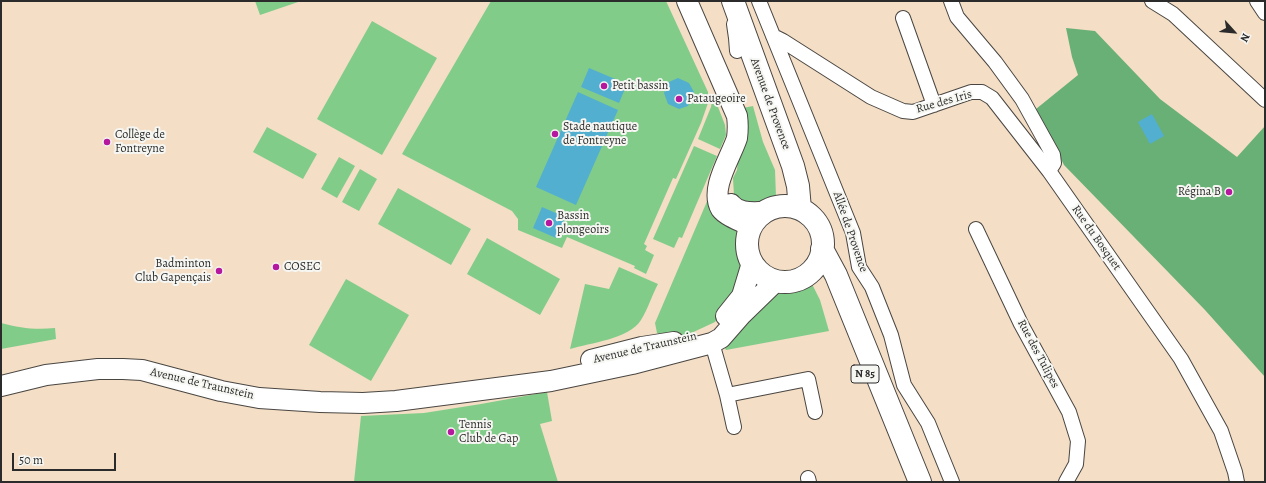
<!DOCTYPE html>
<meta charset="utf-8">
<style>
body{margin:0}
#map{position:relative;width:1266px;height:483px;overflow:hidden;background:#f4dec5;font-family:Alegreya,serif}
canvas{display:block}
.frame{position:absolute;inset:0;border:2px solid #2b2b2b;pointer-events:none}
.north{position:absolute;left:1214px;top:12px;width:40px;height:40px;-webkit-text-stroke:3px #f6f6f2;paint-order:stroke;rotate:117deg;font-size:11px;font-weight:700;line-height:16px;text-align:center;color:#2b2b2b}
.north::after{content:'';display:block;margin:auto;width:14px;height:18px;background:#2b2b2b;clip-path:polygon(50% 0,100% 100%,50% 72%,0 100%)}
.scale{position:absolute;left:12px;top:453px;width:104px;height:18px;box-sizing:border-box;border:2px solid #2b2b2b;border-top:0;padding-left:5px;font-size:12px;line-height:14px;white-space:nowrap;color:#2b2b2b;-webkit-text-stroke:3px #f6f6f2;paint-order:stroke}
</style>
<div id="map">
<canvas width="1266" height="483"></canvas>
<div class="frame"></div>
<div class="north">N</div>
<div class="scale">50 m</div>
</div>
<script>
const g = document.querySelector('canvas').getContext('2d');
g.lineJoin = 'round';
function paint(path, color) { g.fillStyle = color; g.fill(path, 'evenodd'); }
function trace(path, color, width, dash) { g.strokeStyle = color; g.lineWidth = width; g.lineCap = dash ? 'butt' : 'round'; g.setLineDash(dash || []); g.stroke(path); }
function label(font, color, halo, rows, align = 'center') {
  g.font = font + ' Alegreya,serif'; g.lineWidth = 4; g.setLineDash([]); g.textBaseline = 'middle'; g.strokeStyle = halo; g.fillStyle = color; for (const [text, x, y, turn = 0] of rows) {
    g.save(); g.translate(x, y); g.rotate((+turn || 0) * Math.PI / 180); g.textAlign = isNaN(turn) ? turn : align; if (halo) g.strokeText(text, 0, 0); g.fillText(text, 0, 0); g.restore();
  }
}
paint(new Path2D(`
 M255,1h46l-41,14z
 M491,1h175l42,91v11l-7,20 -25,56 -3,-1 -29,66 3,2 -2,4 9,5 -8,19 -12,-6 1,-2 -68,-29 -5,11 -44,-18v-11l-6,-8 -110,-57z
 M372,21l65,37 -55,97 -65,-36z
 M713,94l12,31 1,10 -6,14 -22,-10 13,-32z
 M753,106l10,36 12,28 1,27 -3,7c-18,9 -24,2 -39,-8l-1,-18 4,-8 6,-62z
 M267,127l50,27 -14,25 -50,-27z
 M694,146l23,10 -35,82 -3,-1 -5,11 -21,-9z
 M339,157l16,9 -18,32 -16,-9z
 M360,169l17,10 -18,32 -17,-9z
 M398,188l73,41 -20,36 -73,-41z
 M711,192l33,37v22l3,10 -17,39 -15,22 -28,13 -20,3 -10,-5 -2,-10z
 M487,238l73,41 -20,36 -73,-41z
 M619,267l39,17c-6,11 -10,25 -17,36 -12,19 -51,23 -71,29l15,-65 24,5z
 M346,279l63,36 -38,66 -62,-36z
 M811,282l9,18 9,31 -103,19 -4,-7 54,-53c15,0 22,-1 35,-8z
 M1,323c19,5 34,7 54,5l1,11 -55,10z
 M547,392l5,29 -12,3 18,58h-204l7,-66 63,-3 57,-9z`), '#82cc8a');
paint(new Path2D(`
 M1066,28l29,3 65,68 77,58 28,-31v251l-60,-67 -141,-145 -28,-56 42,-34 -6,-18z`), '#69b076');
paint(new Path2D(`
 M589,68l38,16 -8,19 -38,-16z
 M678,78l11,5 5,9 -6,14 -9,3 -11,-5 -4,-11 5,-11z
 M578,92l40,18 -42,95 -40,-18z
 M1152,114l12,22 -14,8 -12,-22z
 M542,207l23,10 -9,21 -23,-10z`), '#52afd0');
const street = new Path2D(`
 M759,1l94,232 6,34 13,20 19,48 13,50 24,38 24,59
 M951,1l6,16 38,45 27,37 31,56 1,8 -5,8
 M1152,1l21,13 92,86
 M1257,1l8,12
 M903,18l31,87
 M734,24l2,14 1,13
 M773,36l10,5 88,56 32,14 10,1 58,-20h11l10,6 57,73 132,188 40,72 14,41 2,10
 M976,229l45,95 48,88 9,29 -2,23 -10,18
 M712,343l15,52 7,32
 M727,395l81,-16 7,33
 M808,478l1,4`);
const secondary = new Path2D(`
 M687,1l50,115c1,7 1,14 0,22 -6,19 -28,51 -16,71 5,7 22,13 30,17
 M731,204c8,10 21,8 33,8
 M726,316l16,-20 10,-33
 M591,360l51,-13 32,-5
 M1,386l45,-11 52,-6h25l19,1 79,21 38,7 61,4 43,1 33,-2 155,-20 81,-17 80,-21 9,-5 21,-24 34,-33`);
const primary = new Path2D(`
 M733,1l60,165 5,20 2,23
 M747 244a38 38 0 1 1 76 0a38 38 0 1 1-76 0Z
 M822,249l14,26 84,207`);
trace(street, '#494642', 16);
trace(secondary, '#494642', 22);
trace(primary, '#494642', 24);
trace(street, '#fff', 14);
trace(secondary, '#fff', 20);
trace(primary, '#fff', 22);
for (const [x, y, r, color] of [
 [604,86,4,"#b5179e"],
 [679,99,4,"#b5179e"],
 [555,134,4,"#b5179e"],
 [107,142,4,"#b5179e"],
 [1229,192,4,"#b5179e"],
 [549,223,4,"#b5179e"],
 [276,267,4,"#b5179e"],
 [219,271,4,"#b5179e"],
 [451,432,4,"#b5179e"]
]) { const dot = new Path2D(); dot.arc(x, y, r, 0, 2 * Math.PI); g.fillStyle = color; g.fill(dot); trace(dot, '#f6f6f2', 1.5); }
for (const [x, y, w] of [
 [865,374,28]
]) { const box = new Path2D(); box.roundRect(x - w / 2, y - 9, w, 18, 3); g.fillStyle = '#f6f6f2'; g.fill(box); trace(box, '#2b2b2b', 1); }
label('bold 11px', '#2b2b2b', null, [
 ["N 85",865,374]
]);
label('12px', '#2b2b2b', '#f6f6f2', [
 ["Petit bassin",612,86],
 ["Pataugeoire",687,99],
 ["Stade nautique",563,127],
 ["de Fontreyne",563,141],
 ["Collège de",115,135],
 ["Fontreyne",115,149],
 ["Régina B",1221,192,"right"],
 ["Bassin",557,216],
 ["plongeoirs",557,230],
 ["Badminton",211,264,"right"],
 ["Club Gapençais",211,278,"right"],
 ["COSEC",284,267],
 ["Tennis",459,425],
 ["Club de Gap",459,439]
], 'left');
label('12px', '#2b2b2b', '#f6f6f2', [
 ["Rue des Iris",944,102,-16],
 ["Avenue de Provence",770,104,70],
 ["Allée de Provence",850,232,71],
 ["Rue du Bosquet",1096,238,55],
 ["Avenue de Traunstein",645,348,-13],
 ["Rue des Tulipes",1038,354,62],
 ["Avenue de Traunstein",202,384,13]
]);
</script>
